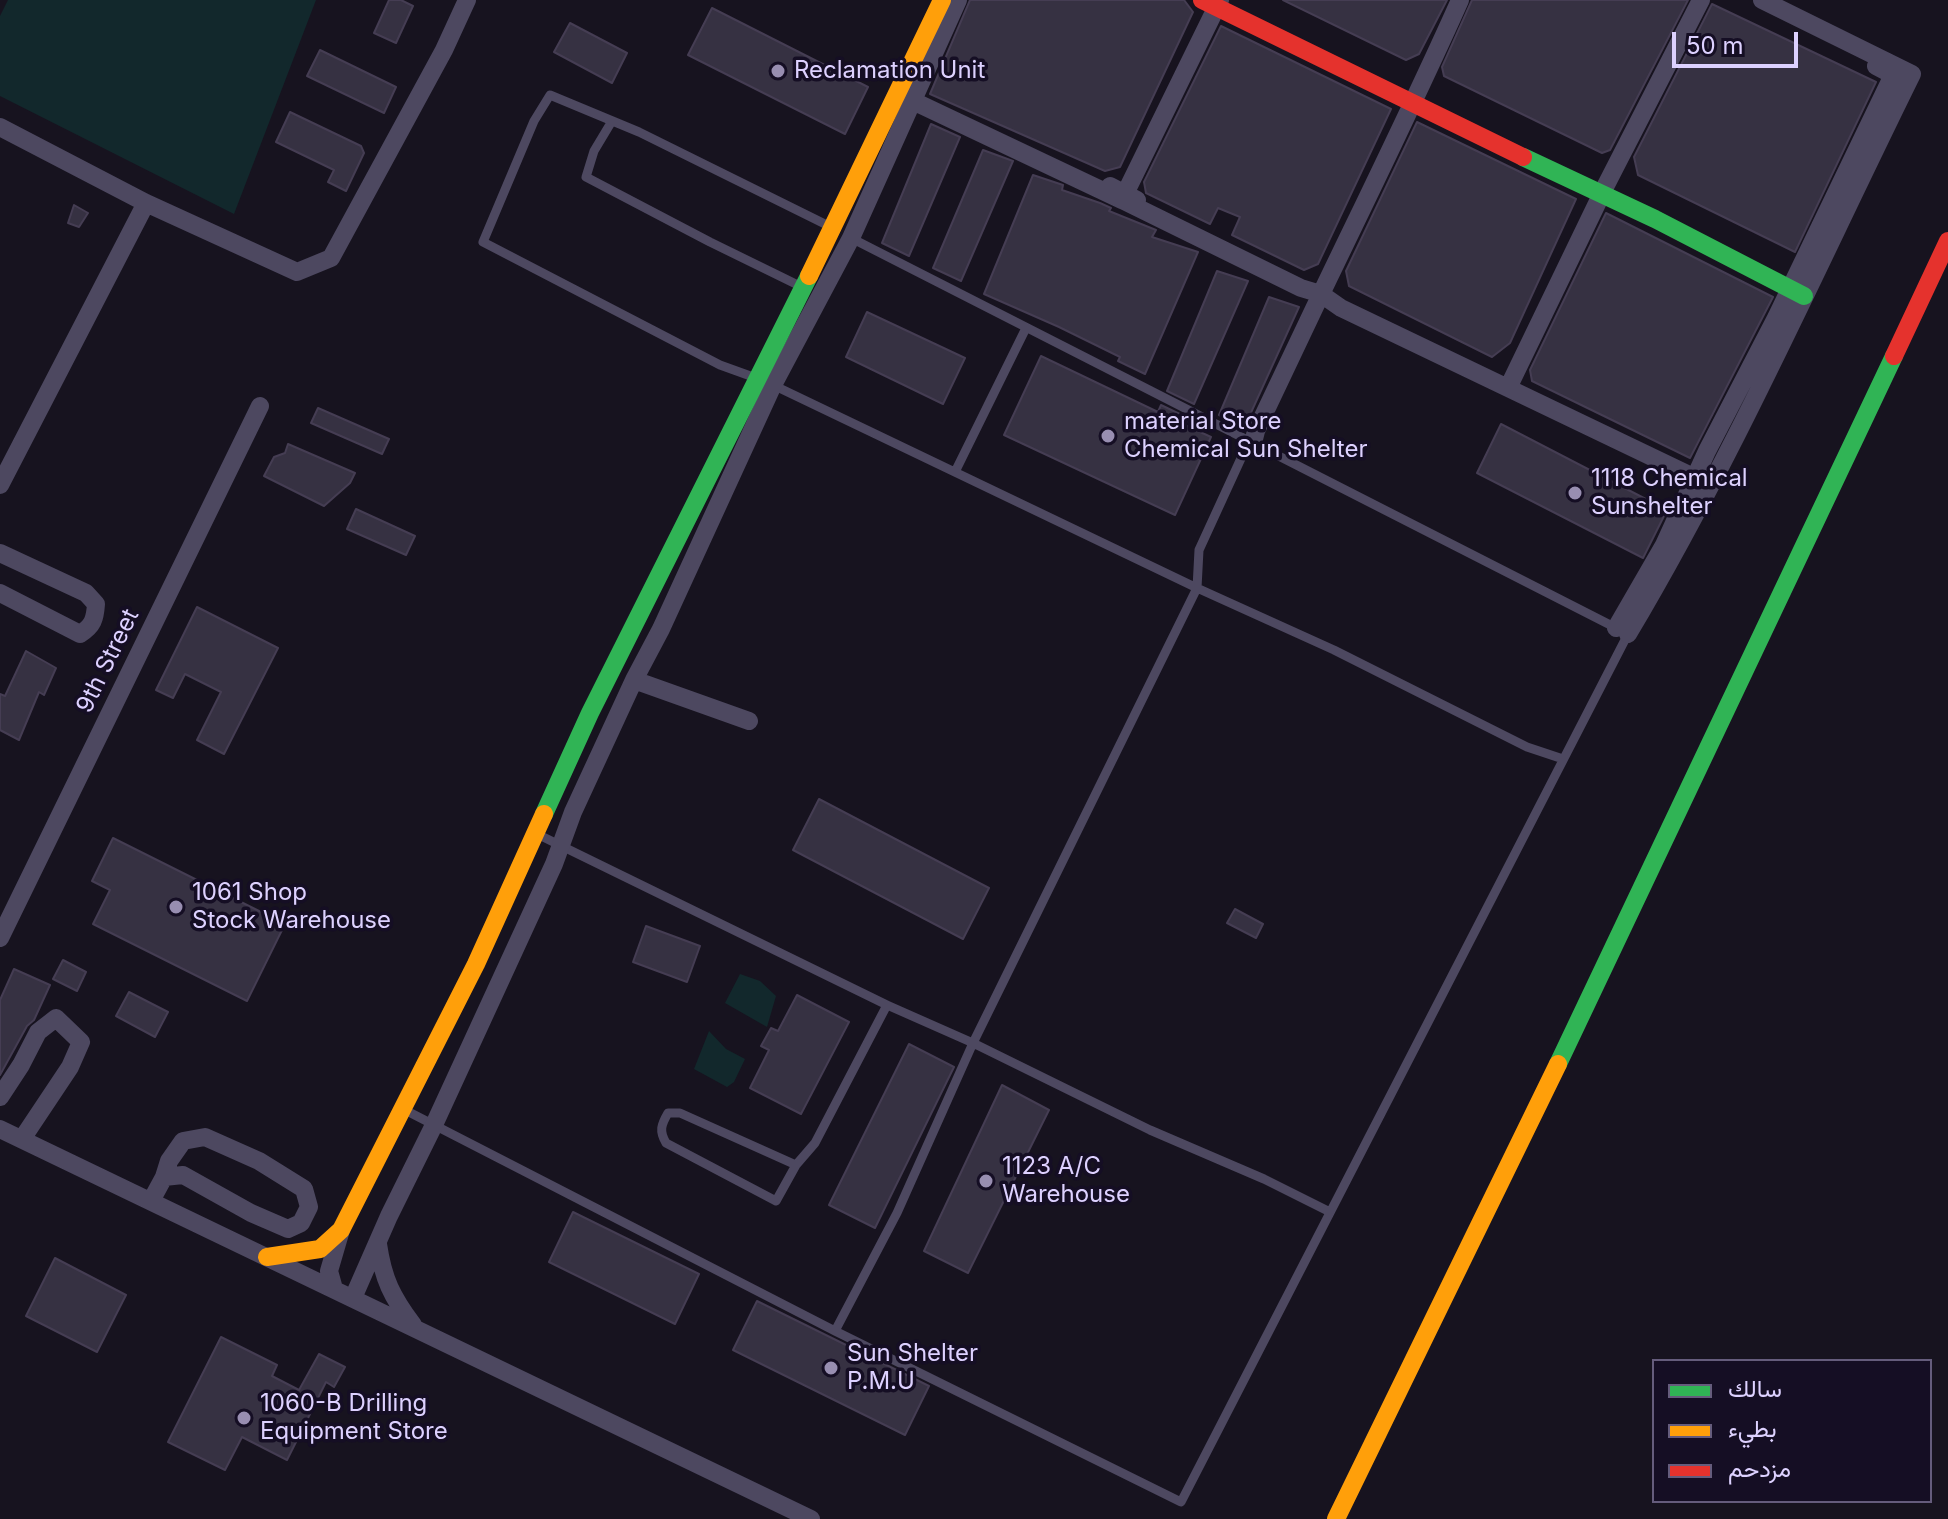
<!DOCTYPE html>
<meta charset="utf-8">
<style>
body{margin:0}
#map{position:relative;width:1948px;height:1519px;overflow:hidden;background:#17131f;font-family:Inter,Vazirmatn,sans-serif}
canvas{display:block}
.legend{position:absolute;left:1652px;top:1359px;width:280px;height:144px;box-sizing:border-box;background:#150e24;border:2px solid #655c7c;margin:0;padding:10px 14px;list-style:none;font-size:24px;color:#ddd1ff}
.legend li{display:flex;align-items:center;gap:16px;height:40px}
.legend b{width:40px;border:2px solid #655c7c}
.scale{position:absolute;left:1672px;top:32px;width:126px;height:36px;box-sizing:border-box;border:4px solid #ddd1ff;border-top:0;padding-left:10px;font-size:24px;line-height:28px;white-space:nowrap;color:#ddd1ff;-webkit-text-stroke:6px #150e24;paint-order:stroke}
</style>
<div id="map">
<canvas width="1948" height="1519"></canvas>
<ul class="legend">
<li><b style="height:10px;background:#30b455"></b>سالك</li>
<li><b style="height:10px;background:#ff9f0a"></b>بطيء</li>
<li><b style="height:10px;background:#e5322d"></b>مزدحم</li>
</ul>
<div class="scale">50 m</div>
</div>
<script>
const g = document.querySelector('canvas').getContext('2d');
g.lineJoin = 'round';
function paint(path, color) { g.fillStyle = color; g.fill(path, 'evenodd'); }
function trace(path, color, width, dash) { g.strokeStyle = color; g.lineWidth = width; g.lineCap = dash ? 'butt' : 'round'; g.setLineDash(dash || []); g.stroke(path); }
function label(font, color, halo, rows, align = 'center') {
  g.font = font + ' Inter,sans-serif'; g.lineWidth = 7; g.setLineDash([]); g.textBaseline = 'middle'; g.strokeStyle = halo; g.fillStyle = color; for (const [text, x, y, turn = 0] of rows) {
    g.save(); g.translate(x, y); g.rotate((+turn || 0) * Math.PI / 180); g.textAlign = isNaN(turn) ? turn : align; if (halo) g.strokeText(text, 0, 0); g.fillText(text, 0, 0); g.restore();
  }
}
paint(new Path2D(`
 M8,0h308l-82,214 -234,-118v-80z
 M740,974l20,7 16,15 -9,31 -42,-24z
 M709,1031l17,18 19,10 -11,23 -7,5 -33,-18z`), '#12282c');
const building = new Path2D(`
 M389,0h12l12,6 -17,37 -22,-10z
 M1184,0l9,12 -73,155 -15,4 -175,-77 40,-94z
 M1283,0h164l-28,54 -13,6z
 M1472,0h216l-78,150 -8,3 -158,-77 -2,-9z
 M1712,4l164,78 -81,170 -157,-77 -4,-18z
 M712,8l156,79 -23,47 -157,-79z
 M570,23l57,30 -15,30 -58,-31z
 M1221,26l170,83 -73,155 -14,6 -72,-35 8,-18 -22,-9 -8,16 -64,-31 -2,-11z
 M320,50l76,37 -12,26 -77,-37z
 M290,112l71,34 3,7 -18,38 -18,-9 6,-12 -58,-28z
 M1417,122l159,77 -66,144 -18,14 -143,-71 -3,-15z
 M931,124l29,13 -51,119 -27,-13z
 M983,150l30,11 -52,120 -28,-13z
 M1033,175l30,10 -1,5 38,13 11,5 -2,3 47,19 -4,7 46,15 -53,122 -27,-13 2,-4 -61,-30 -75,-33z
 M74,205l14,8 -9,14 -11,-4z
 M1606,213l167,84 -83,161 -158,-77 -2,-11z
 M1217,271l31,10 -54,123 -27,-13z
 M1269,297l30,10 -55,121 -25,-13z
 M867,312l98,46 -22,46 -97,-47z
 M1041,356l117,56 3,-7 27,13 -3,7 26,12 -36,78 -171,-80z
 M318,408l71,31 -7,15 -71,-31z
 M1501,424l166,86 -24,48 -166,-85z
 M288,444l67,29 -5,10 -26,23 -60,-30 10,-19 11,-4z
 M356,509l59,27 -9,19 -59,-26z
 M197,607l81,41 -54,106 -27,-14 24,-48 -36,-18 -12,24 -17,-8z
 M26,651l30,17 -12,27 -5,-3 -20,48 -19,-10v-36l5,2z
 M819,799l170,89 -26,51 -170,-89z
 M113,838l172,86 -38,77 -154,-77 17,-34 -18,-9z
 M1235,909l28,15 -7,14 -29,-15z
 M646,926l54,20 -13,36 -54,-20z
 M63,960l23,12 -9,19 -24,-12z
 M14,969l36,16 -16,35 -7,6 -27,49v-75z
 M129,992l39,20 -13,25 -39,-21z
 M797,995l52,27 -48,92 -51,-26 19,-38 -8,-4 10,-18 7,3z
 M909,1044l45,23 -79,161 -46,-23z
 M1002,1085l47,25 -81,163 -44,-22z
 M573,1212l126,62 -24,50 -126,-62z
 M55,1258l71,37 -29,57 -71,-36z
 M757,1301l172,85 -24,49 -172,-85z
 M221,1337l56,28 -5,11 27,14 20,-36 26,13 -11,20 -8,-5 -39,78 -45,-23 -17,33 -57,-28z`);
paint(building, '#363142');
trace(building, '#453d53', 2);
trace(new Path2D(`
 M612,121l-18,30 -8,26 124,65 92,45
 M756,378l-36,-13 -237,-123 51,-121 16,-26 89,37 192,95
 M1249,441l-50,109 -2,38 137,62 193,97 36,12
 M955,472l71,-144
 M537,834l350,171 86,38 224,-455 -424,-203
 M403,1109l432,222 346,171 447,-868 -777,-396
 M796,1165l-20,36 -110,-58c-7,-12 -5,-18 2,-30h12l116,52 19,-22 72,-138
 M835,1331l62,-118 76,-170 177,87 114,49 66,33`), '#4d4860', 9);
trace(new Path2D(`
 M913,101l209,99 98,-200
 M0,127l146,76 151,69 34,-14 113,-208 23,-50
 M1110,186l27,14
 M1122,200l179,88 20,6c47,-98 95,-195 139,-294
 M1508,388l97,-201 96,-187
 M1253,443l3,-12 65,-137 20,14 363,174
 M0,485l146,-282
 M0,553l86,40 10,11c-1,15 -3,22 -16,30l-80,-41
 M1616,628l48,-83 43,-94 69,-133 117,-243 -17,-9
 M1628,634c107,-180 191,-372 284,-560l-150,-74
 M634,680l27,-51 112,-244 78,-147 107,-238
 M0,938l260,-532
 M0,1097l21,-32 17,-33 18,-14 25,24 -11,25 -48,72
 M0,1129l811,390
 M151,1201l13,-24 19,-2 68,38 37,16 13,-6 8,-16 -5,-18 -45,-28 -54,-24 -22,4 -14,20 -5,16
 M378,1244c5,35 14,53 35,81
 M334,1289l-5,-18 12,-41
 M353,1298l36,-82 44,-89 121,-263 19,-52 61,-132 115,41`), '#4d4860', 18);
trace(new Path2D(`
 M1523,157l132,62 149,77
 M544,814l46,-101 219,-437
 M1558,1064l336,-708`), '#30b455', 18);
trace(new Path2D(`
 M809,276l133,-276
 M267,1257l53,-8 21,-19 135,-266 68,-150
 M1336,1519l222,-455`), '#ff9f0a', 18);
trace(new Path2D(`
 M1202,0l321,157
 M1894,356l54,-115`), '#e5322d', 18);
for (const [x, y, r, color] of [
 [778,71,8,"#988eb1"],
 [1108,436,8,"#988eb1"],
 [1575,493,8,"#988eb1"],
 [176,907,8,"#988eb1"],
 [986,1181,8,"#988eb1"],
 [831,1368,8,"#988eb1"],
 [244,1418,8,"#988eb1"]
]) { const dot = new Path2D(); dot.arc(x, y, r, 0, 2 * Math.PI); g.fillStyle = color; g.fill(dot); trace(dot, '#150e24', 3); }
label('24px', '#ddd1ff', '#150e24', [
 ["Reclamation Unit",794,71],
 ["material Store",1124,422],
 ["Chemical Sun Shelter",1124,450],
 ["1118 Chemical",1591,479],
 ["Sunshelter",1591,507],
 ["1061 Shop",192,893],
 ["Stock Warehouse",192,921],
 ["1123 A/C",1002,1167],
 ["Warehouse",1002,1195],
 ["Sun Shelter",847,1354],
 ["P.M.U",847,1382],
 ["1060-B Drilling",260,1404],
 ["Equipment Store",260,1432]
], 'left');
label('24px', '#ddd1ff', '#150e24', [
 ["9th Street",108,661,-64]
]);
</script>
